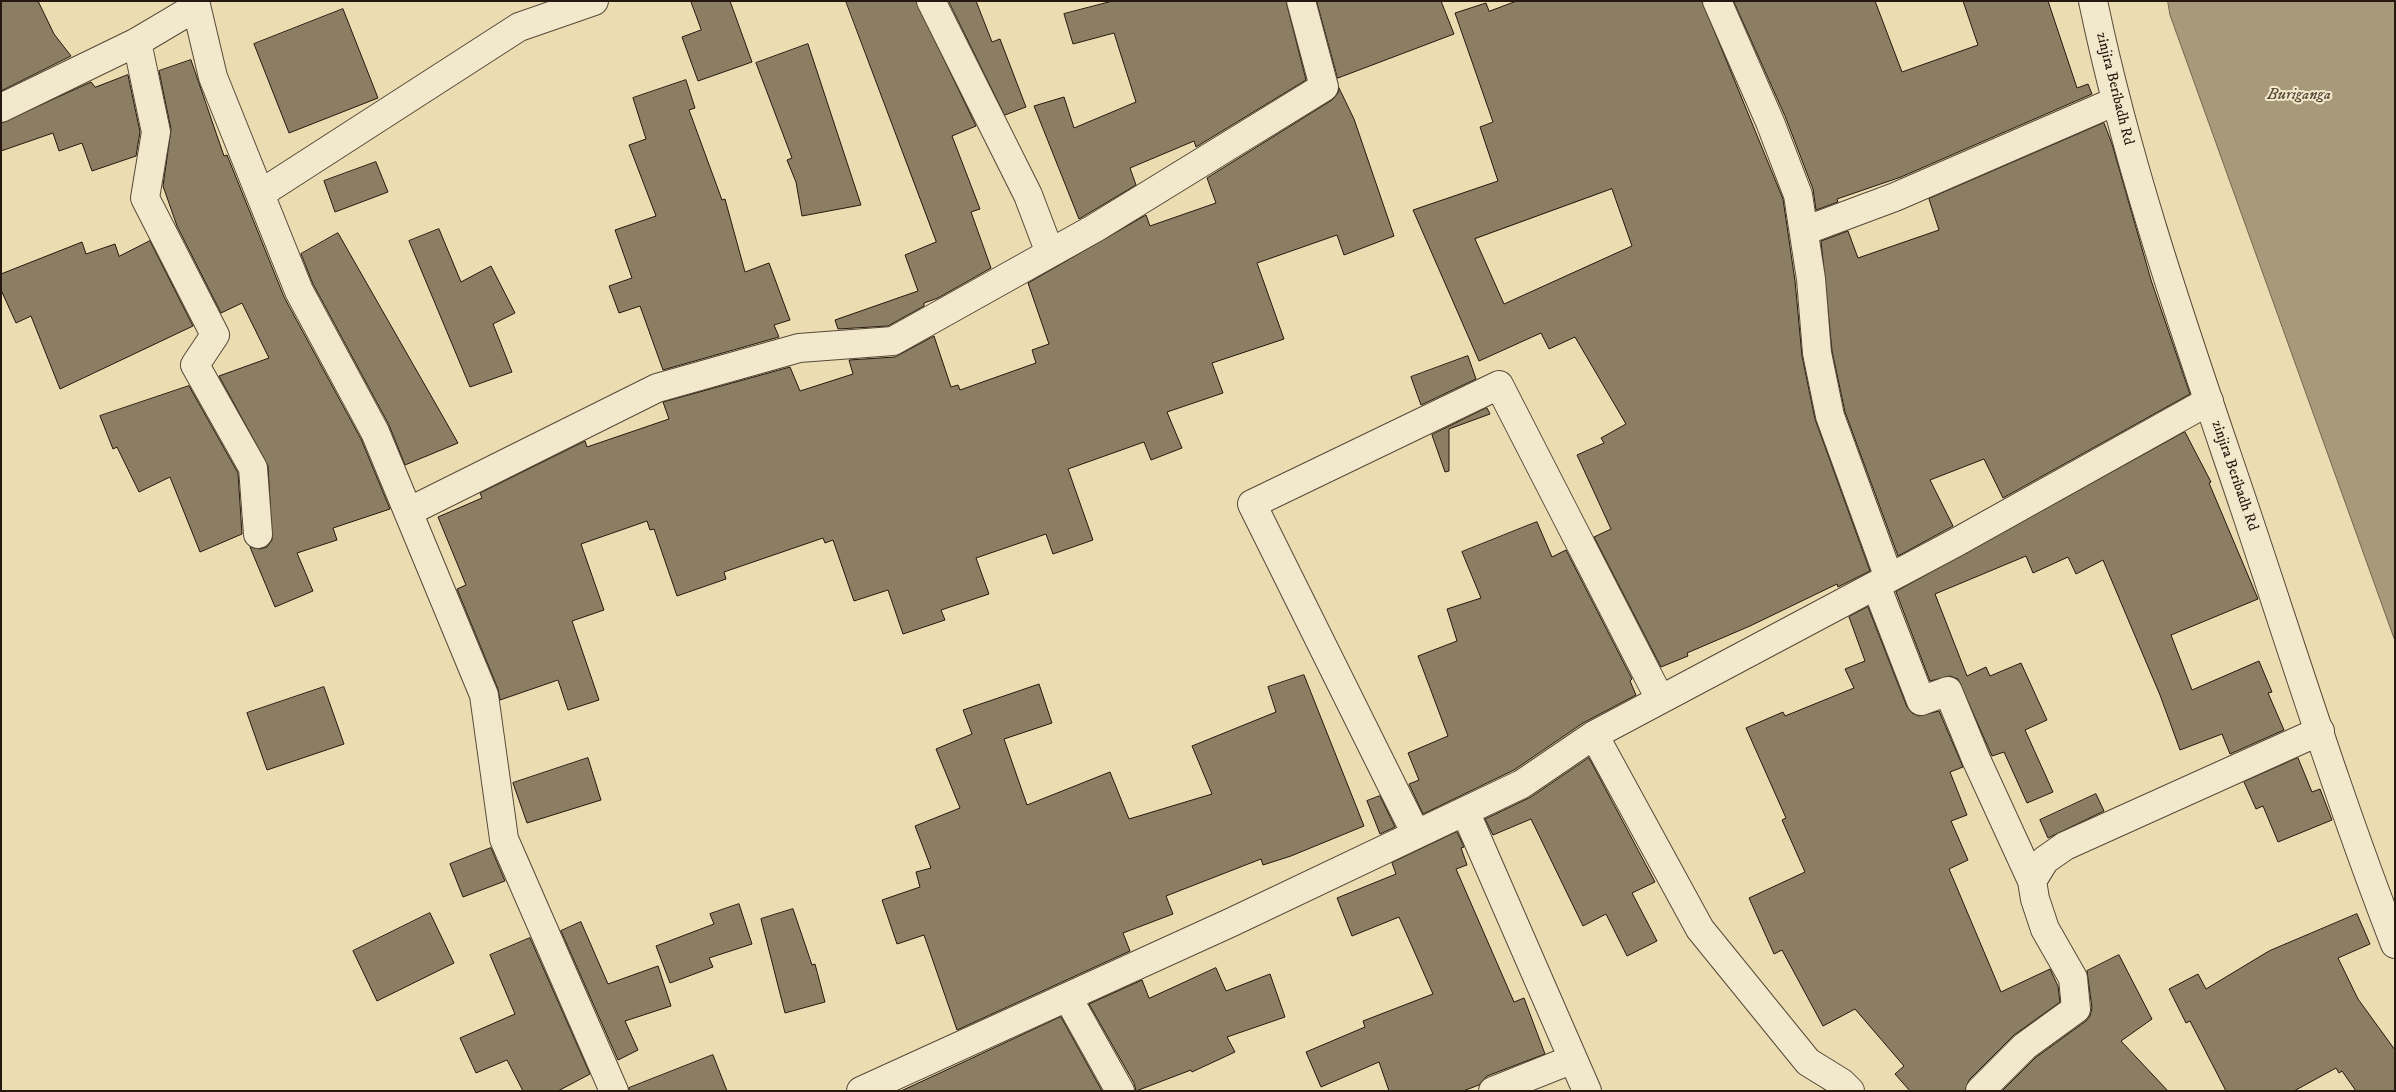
<!DOCTYPE html>
<style>
body{margin:0}
#map{position:relative;width:2396px;height:1092px;overflow:hidden;background:#ebdcb1;font-family:"IM FELL DW Pica",serif}
canvas{display:block}
.frame{position:absolute;inset:0;border:2px solid #26180e;pointer-events:none}
</style>
<div id="map">
<canvas width="2396" height="1092"></canvas>
<div class="frame"></div>
</div>
<script>
const g = document.querySelector('canvas').getContext('2d');
g.lineJoin = 'round';
function paint(path, color) { g.fillStyle = color; g.fill(path, 'evenodd'); }
function trace(path, color, width, dash) { g.strokeStyle = color; g.lineWidth = width; g.lineCap = dash ? 'butt' : 'round'; g.setLineDash(dash || []); g.stroke(path); }
function label(font, color, halo, rows, align = 'center') {
  g.font = font + ' "IM FELL DW Pica",serif'; g.lineWidth = 4; g.setLineDash([]); g.textBaseline = 'middle'; g.strokeStyle = halo; g.fillStyle = color; for (const [text, x, y, turn = 0] of rows) {
    g.save(); g.translate(x, y); g.rotate((+turn || 0) * Math.PI / 180); g.textAlign = isNaN(turn) ? turn : align; if (halo) g.strokeText(text, 0, 0); g.fillText(text, 0, 0); g.restore();
  }
}
const water = new Path2D(`
 M2168,1h227v640l-225,-626z`);
paint(water, '#a8997a');
trace(water, '#74654f', 1);
const building = new Path2D(`
 M1,1h37l16,33 17,22 -70,35z
 M691,1h39l22,61 -54,19 -16,-44 19,-7z
 M846,1h70l60,125 -24,10 28,73 -9,3 20,56 -53,30 -14,5v3l-36,20 -50,3 -3,-9 83,-29 -13,-36 31,-13z
 M949,1h27l16,41 8,-3 26,68 -21,8z
 M1113,1h173l20,79 -110,67 -2,-6 -64,27 6,17 -57,34 -45,-113 30,-9 10,31 62,-26 -22,-69 -41,11 -9,-30z
 M1317,1h124l13,33 -116,44z
 M1517,1h185l81,198 12,82 7,75 13,63 55,152 -32,16 -1,-3 -87,42 -63,27 1,3 -27,11 -67,-130 17,-8 -34,-74 27,-12 -3,-5 25,-14 -51,-87 -26,12 -8,-16 -62,28 -66,-151 85,-29 -18,-54 13,-5 -38,-109 31,-10 3,8zM1612,189l20,57 -128,58 -29,-65z
 M1734,1h141l27,71 76,-27 -15,-44h85l29,87 11,-4 4,10 -191,83 -64,22 1,3 -22,8 -3,-21 -28,-73z
 M343,9l35,89 -89,35 -35,-89z
 M808,44l53,161 -59,11 -6,-34 -9,-22 5,-2 -36,-95z
 M191,60l33,96 3,-1 57,142 77,142 29,70 -57,19 4,12 -40,13 16,38 -38,16 -25,-60 10,2 7,-2 5,-7 -4,-74 -49,-90 50,-18 -27,-55 -21,10 -44,-87 -14,-40 8,-57 -12,-58z
 M128,75l12,57 -4,24 -44,15 -10,-28 -23,8 -6,-18 -52,18v-28l90,-41 4,5z
 M686,80l9,28 -6,2 33,90 3,-1 20,73 24,-9 21,57 -16,5 5,12 -116,33 -23,-64 -21,7 -10,-27 23,-8 -17,-48 41,-14 -27,-71 17,-6 -13,-41z
 M1339,88l15,31 40,117 -50,19 -7,-20 -80,28 27,76 -72,24 11,30 -56,19 15,36 -31,12 -7,-18 -76,27 25,71 -40,14 -7,-20 -70,24 13,36 -48,16 4,10 -42,14 -15,-44 -34,11 -21,-61 -8,3 -2,-5 -99,34 2,7 -49,17 -23,-67 -4,1 -3,-9 -66,23 23,66 -32,11 27,79 -31,10 -10,-30 -58,20 -2,-11 -41,-100 9,-4 -28,-68 44,-19 -2,-5 105,-52 2,6 82,-28 -6,-17 127,-35 10,24 53,-17 -4,-14 46,-3 39,-21 17,51 7,-2 2,5 76,-27 -4,-13 17,-6 -21,-61 118,-68 4,11 66,-23 -9,-25 125,-78 6,-7z
 M2104,123l8,21 39,136 39,114 -187,104 -19,-39 -54,21 23,46 -55,30 -53,-144 -13,-61 -11,-110 27,-10 10,27 81,-28 -10,-31z
 M376,162l12,30 -53,20 -11,-31z
 M439,229l22,53 30,-16 24,47 -22,11 19,48 -42,15 -61,-146z
 M338,233l120,210 -53,22 -16,-40 -76,-141 -12,-30z
 M150,241l43,85 -133,63 -29,-73 -15,7 -15,-33v-16l81,-32 4,12 29,-10 4,12z
 M1468,356l8,23 -55,26 -10,-28z
 M189,386l49,87 4,61 -42,18 -30,-75 -31,15 -22,-45 -4,2 -13,-33z
 M1487,408l3,6 -41,15v42l-4,1 -13,-37z
 M2185,432l26,50 -2,1 49,116 -87,36 21,55 67,-29 13,31 -4,1 16,37 -54,24 -8,-20 -42,16 -20,-55 -57,-135 -27,14 -8,-17 -35,16 -7,-17 -91,38 32,82 19,-9 4,9 31,-13 26,57 -22,10 28,62 -26,11 -23,-51 -12,4 -34,-77 -8,-3 -20,5 -34,-89z
 M1537,522l15,35 14,-7 66,129 -2,2 6,14 -53,28 -69,47 -91,44 -14,-30 10,-4 -11,-27 40,-17 -30,-80 39,-15 -10,-32 34,-11 -19,-46z
 M1868,607l39,100 5,6 7,3 20,-5 24,56 -13,5 17,43 -16,6 17,39 -19,9 52,123 49,-23 8,17 2,16 -46,33 -45,45 -4,11h-55l-15,-17 9,-8 -49,-57 -32,17 -41,-76 -8,4 -25,-56 56,-26 -23,-52 4,-2 -40,-90 37,-16 2,4 69,-28 -9,-19 20,-8 -16,-44z
 M1304,675l60,151 -73,30 -28,9 -2,-6 -95,37 7,18 -50,19 7,18 -173,79 -33,-95 -27,9 -15,-44 38,-13 -4,-15 15,-4 -16,-42 45,-18 -24,-59 36,-15 -9,-24 76,-26 13,39 -48,16 23,66 83,-33 19,47 83,-25 -20,-48 84,-34 -8,-25z
 M324,687l20,57 -77,26 -20,-57z
 M588,758l13,42 -74,23 -14,-40z
 M1589,758l66,124 -23,11 25,48 -30,15 -21,-42 -23,12 -52,-107 -38,16 -8,-16 46,-22z
 M2298,758l14,34 8,-3 12,31 -54,22 -15,-36 -7,3 -12,-27z
 M2096,794l8,17 -56,27 -8,-18z
 M1380,796l15,31 -15,7 -13,-33z
 M1457,832l7,15 -3,1 6,17 -11,4 58,133 10,-4 21,56 -58,22 -8,9 -16,6h-74l-10,-29 -58,25 -15,-35 59,-25 -2,-6 70,-27 -34,-77 -47,19 -15,-38 59,-24 -4,-11z
 M491,848l14,33 -42,16 -13,-33z
 M739,904l13,40 -43,14 4,9 -43,16 -14,-37 58,-22 -4,-10z
 M793,909l19,56 3,-1 10,38 -40,11 -24,-94z
 M430,913l24,50 -77,38 -24,-50z
 M2357,914l13,30 -32,14 20,41 37,51v41h-39l-14,-20 -3,2 -3,-5 -42,23h-68l-36,-70 -4,2 -17,-34 29,-15 8,15 63,-38z
 M581,922l27,62 50,-18 13,40 -46,15 13,29 -20,10 -57,-129z
 M530,938l60,136 -32,17h-35l-16,-31 -31,13 -16,-35 55,-24 -25,-59z
 M2119,955l33,64 -31,22 47,50h-166l33,-33 51,-37 4,-5 2,-8 -5,-37z
 M1216,968l10,23 44,-17 15,43 -58,20 8,15 -43,20 -1,-2 -55,21 -2,-8 -45,-79 53,-24 7,18z
 M1061,1017l41,74h-201l67,-31z
 M713,1055l14,36h-98v-3z`);
paint(building, '#8c7e63');
trace(building, '#26180e', 1);
const minor = new Path2D(`
 M195,1l18,76 86,214 76,141 109,263 20,144 110,252
 M931,1l97,194 22,58
 M1717,1l53,121 28,73 13,84 6,74 13,63 59,162
 M137,42l19,90 -11,66 70,137 -20,30 58,103 5,66
 M1,108l136,-66 59,-35
 M260,194l259,-167 75,-26
 M1804,231l91,-34 221,-96
 M408,512l249,-124 142,-40 94,-7 202,-113 229,-141 -23,-86
 M1876,585l45,116 27,-10 28,68 56,122
 M1594,735l106,194 108,133 34,21 8,8
 M1465,811l122,280
 M1416,834l-164,-330 247,-119 161,314
 M1068,998l52,93
 M861,1091l371,-169 290,-138 72,-49 361,-192 254,-142
 M1493,1091l80,-32
 M1980,1091l45,-45 51,-37 -3,-31 -28,-49 -10,-30 -3,-18 13,-21 20,-14 255,-115`);
const tertiary = new Path2D(`
 M2093,1c36,173 95,339 151,505 49,146 95,294 151,438`);
trace(minor, '#574937', 30);
trace(tertiary, '#574937', 30);
trace(minor, '#f2e8cc', 28);
trace(tertiary, '#f2e8cc', 28);
label('15px', '#26180e', '#f2e8cc', [
 ["zinjira Beribadh Rd",2114,89,76],
 ["zinjira Beribadh Rd",2234,476,71]
]);
label('italic 16px', '#5a4c39', '#f2e8cc', [
 ["Buriganga",2299,96]
]);
</script>
